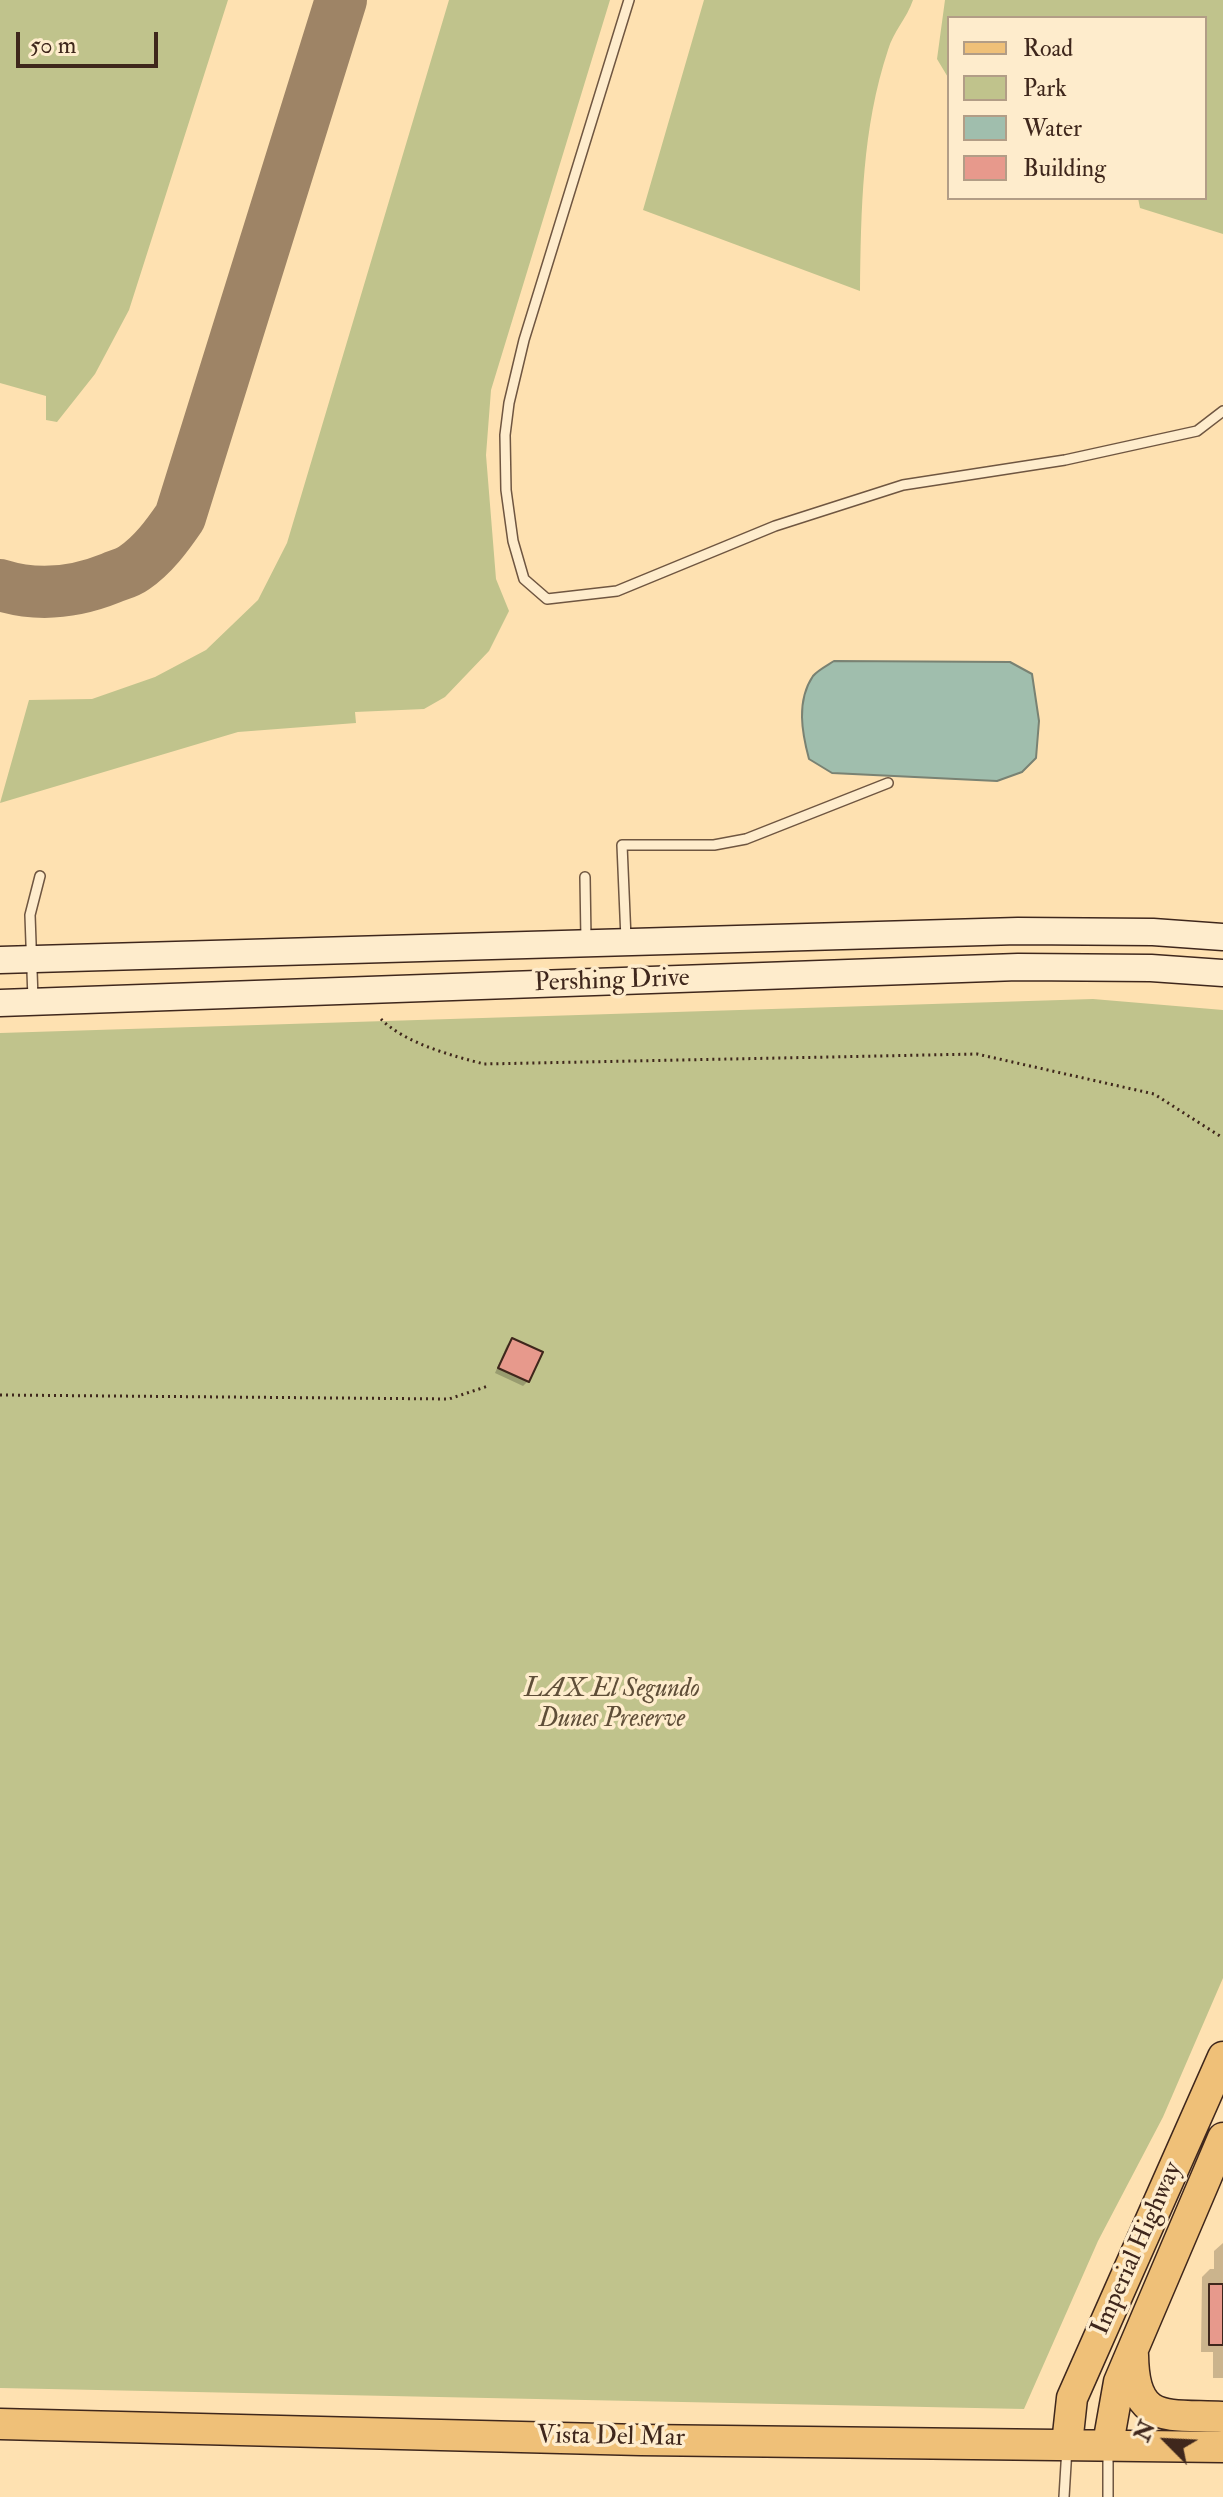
<!DOCTYPE html>
<style>
body{margin:0}
#map{position:relative;width:1223px;height:2497px;overflow:hidden;background:#fee1b1;font-family:"IM FELL Double Pica",serif}
canvas{display:block}
.legend{position:absolute;left:947px;top:16px;width:260px;height:184px;box-sizing:border-box;background:#feeccc;border:2px solid #b29d86;margin:0;padding:10px 14px;list-style:none;font-size:24px;color:#3f271c}
.legend li{display:flex;align-items:center;gap:16px;height:40px}
.legend b{width:40px;border:2px solid #b29d86}
.north{position:absolute;left:1127px;top:2401px;width:80px;height:80px;-webkit-text-stroke:6px #feeccc;paint-order:stroke;rotate:294deg;font-size:22px;font-weight:700;line-height:32px;text-align:center;color:#3f271c}
.north::after{content:'';display:block;margin:auto;width:28px;height:36px;background:#3f271c;clip-path:polygon(50% 0,100% 100%,50% 72%,0 100%)}
.scale{position:absolute;left:16px;top:32px;width:142px;height:36px;box-sizing:border-box;border:4px solid #3f271c;border-top:0;padding-left:10px;font-size:24px;line-height:28px;white-space:nowrap;color:#3f271c;-webkit-text-stroke:6px #feeccc;paint-order:stroke}
</style>
<div id="map">
<canvas width="1223" height="2497"></canvas>
<ul class="legend">
<li><b style="height:10px;background:#efc078"></b>Road</li>
<li><b style="height:22px;background:#c0c38c"></b>Park</li>
<li><b style="height:22px;background:#a0bead"></b>Water</li>
<li><b style="height:22px;background:#e7998c"></b>Building</li>
</ul>
<div class="north">N</div>
<div class="scale">50 m</div>
</div>
<script>
const g = document.querySelector('canvas').getContext('2d');
g.lineJoin = 'round';
function paint(path, color) { g.fillStyle = color; g.fill(path, 'evenodd'); }
function trace(path, color, width, dash) { g.strokeStyle = color; g.lineWidth = width; g.lineCap = dash ? 'butt' : 'round'; g.setLineDash(dash || []); g.stroke(path); }
function label(font, color, halo, rows, align = 'center') {
  g.font = font + ' "IM FELL Double Pica",serif'; g.lineWidth = 7; g.setLineDash([]); g.textBaseline = 'middle'; g.strokeStyle = halo; g.fillStyle = color; for (const [text, x, y, turn = 0] of rows) {
    g.save(); g.translate(x, y); g.rotate((+turn || 0) * Math.PI / 180); g.textAlign = isNaN(turn) ? turn : align; if (halo) g.strokeText(text, 0, 0); g.fillText(text, 0, 0); g.restore();
  }
}
paint(new Path2D(`
 M0,0h228l-99,310 -34,64 -38,48 -11,-2v-24l-46,-13z
 M449,0h161l-119,390 -5,65 10,124 13,32 -20,40 -44,46 -21,12 -69,3 1,11 -118,9 -238,71 29,-103 63,-1 63,-22 51,-27 52,-50 29,-57z
 M704,0h209c-6,18 -20,32 -25,50 -26,78 -27,160 -28,241l-217,-81z
 M945,0h278v234l-83,-26 -2,-10h67v-180h-256v61l-12,-20z
 M1093,999l130,11v968l-60,139 -65,124 -74,168 -1024,-21v-1355z`), '#c0c38c');
const water = new Path2D(`
 M834,661l176,1 22,12 7,47 -3,37 -14,14 -25,9 -165,-8 -23,-14c-7,-26 -13,-58 4,-83 5,-6 15,-11 21,-15z`);
paint(water, '#a0bead');
trace(water, '#798273', 2);
paint(new Path2D(`
 M512,1340l16,41 -5,5 -28,-13 12,-28z
 M1223,2243v135h-10v-26h-12l1,-75 8,-8h4v-18z`), '#0003');
trace(new Path2D(`
 M0,585c38,12 74,8 111,-7 7,-3 16,-5 23,-10 19,-13 33,-32 46,-51l161,-517`), '#9e8466', 52);
const building = new Path2D(`
 M512,1338l31,14 -14,30 -31,-14z
 M1209,2284h14v61h-14z`);
paint(building, '#e7998c');
trace(building, '#3f271c', 2);
const service = new Path2D(`
 M629,0l-105,340 -15,63 -4,32 1,55 7,51 11,38 23,20 70,-8 158,-65 128,-41 162,-25 132,-29 26,-20
 M585,877l1,63
 M626,939l-4,-94h92l32,-6 142,-56
 M33,999l-3,-84 10,-39
 M1108,2448v49
 M1064,2497l3,-49`);
const secondary = new Path2D(`
 M0,960l1018,-29 135,1 70,5
 M0,1003l1018,-36 133,1 72,5`);
const primary = new Path2D(`
 M1133,2355c1,70 33,59 90,62
 M0,2424l641,16 582,7
 M1067,2444l5,-46 151,-341
 M1108,2444l11,-62 104,-244`);
trace(service, '#6f5641', 12);
trace(secondary, '#3f271c', 29);
trace(primary, '#3f271c', 33);
trace(new Path2D(`
 M381,1019c23,24 72,37 103,45l493,-10 177,40 69,44
 M0,1395l449,4 39,-13`), '#3f271c', 3, [2, 4]);
trace(service, '#feeccc', 9);
trace(secondary, '#feeccc', 26);
trace(primary, '#efc078', 30);
label('26px', '#3f271c', '#feeccc', [
 ["Pershing Drive",612,982,-2],
 ["Imperial Highway",1138,2249,-66],
 ["Vista Del Mar",611,2438,1]
]);
label('italic 26px', '#5f4e38', '#feeccc', [
 ["LAX El Segundo",612,1690],
 ["Dunes Preserve",612,1720]
]);
</script>
